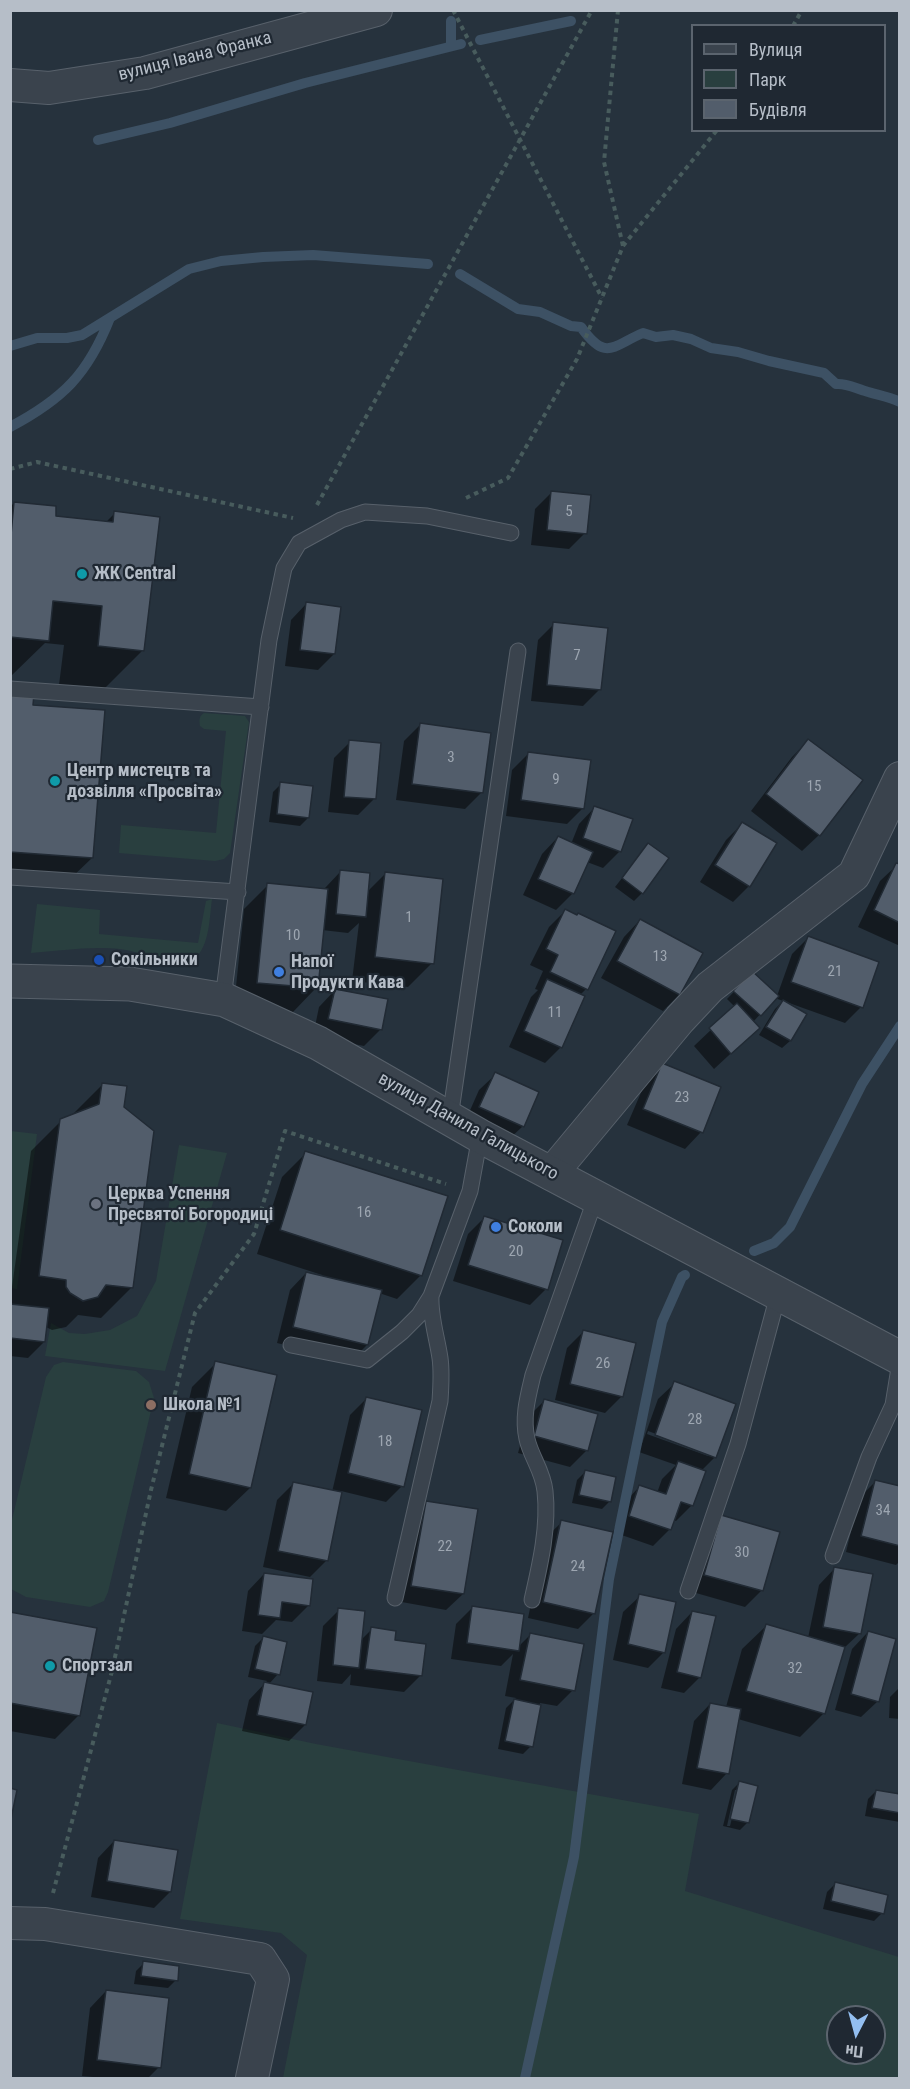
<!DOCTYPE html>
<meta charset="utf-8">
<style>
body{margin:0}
#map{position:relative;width:910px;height:2089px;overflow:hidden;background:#26323d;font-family:"Roboto Condensed",sans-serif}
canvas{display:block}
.frame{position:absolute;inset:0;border:12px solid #b6bec8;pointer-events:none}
.legend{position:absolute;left:691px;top:24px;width:195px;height:108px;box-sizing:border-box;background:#1f2832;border:2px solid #5b646e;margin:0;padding:8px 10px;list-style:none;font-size:18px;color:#b6bec8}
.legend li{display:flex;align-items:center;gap:12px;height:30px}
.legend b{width:30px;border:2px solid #5b646e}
.north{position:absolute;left:826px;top:2005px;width:60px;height:60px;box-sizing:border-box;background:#1f2832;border:2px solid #5b646e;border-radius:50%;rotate:186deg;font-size:16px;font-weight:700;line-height:24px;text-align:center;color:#b6bec8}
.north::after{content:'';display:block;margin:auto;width:21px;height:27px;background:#93bef0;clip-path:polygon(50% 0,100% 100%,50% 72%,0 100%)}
</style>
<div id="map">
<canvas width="910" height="2089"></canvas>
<div class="frame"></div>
<ul class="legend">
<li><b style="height:8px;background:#3a434d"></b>Вулиця</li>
<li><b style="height:16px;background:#293f3f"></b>Парк</li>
<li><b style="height:16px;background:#525d6b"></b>Будівля</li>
</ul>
<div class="north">Пн</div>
</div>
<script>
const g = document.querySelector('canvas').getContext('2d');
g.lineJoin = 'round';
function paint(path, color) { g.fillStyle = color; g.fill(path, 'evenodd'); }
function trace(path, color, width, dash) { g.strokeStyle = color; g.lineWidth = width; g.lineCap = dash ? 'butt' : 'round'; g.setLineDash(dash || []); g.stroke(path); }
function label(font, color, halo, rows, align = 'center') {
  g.font = font + ' "Roboto Condensed",sans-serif'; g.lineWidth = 4.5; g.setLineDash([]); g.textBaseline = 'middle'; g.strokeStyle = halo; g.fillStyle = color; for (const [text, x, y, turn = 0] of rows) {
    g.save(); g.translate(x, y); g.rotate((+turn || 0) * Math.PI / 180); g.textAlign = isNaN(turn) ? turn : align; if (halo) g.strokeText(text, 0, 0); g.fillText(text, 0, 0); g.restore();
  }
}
paint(new Path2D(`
 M204,713l41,3 4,6 -19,131 -6,6 -9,2 -96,-8 2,-28 95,8 10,-102 -22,-2 -4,-3c-1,-6 -1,-10 4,-13z
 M212,899c-3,22 -2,50 -22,64 -13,10 -39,-6 -52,-10 -32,-10 -74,-2 -107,0l6,-49 63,6 -1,24 99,9 8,-42z
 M11,1131l26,3 -20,155 -7,-1z
 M179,1145l48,8 -62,218 -120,-15 6,-33 18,10 16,1 25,-4 27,-14 19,-35z
 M63,1362l73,9 13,11 5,16 -46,194 -4,9 -14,6 -64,-10 -15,-8v-65l35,-147 8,-12z
 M217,1723l99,21 383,70 -14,77 214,66v121h-616l24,-123 -26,-22 -101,-14zM838,2017h36v36h-36z`), '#293f3f');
paint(new Path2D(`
 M552,492l33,41 -16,16 -38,-4 4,-36z
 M14,503l40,15 51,5 10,-10 28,137 -39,39 -45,-4 5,-40 -19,-2 -35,34v-170z
 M307,603l27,51 -16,16 -33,-4 6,-46z
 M554,624l45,66 -16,16 -52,-5 7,-61z
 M10,694l21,12 61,152 -24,23 -58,-4z
 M420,725l62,67 -17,17 -69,-9 8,-59z
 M808,741l52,39 -41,55 -17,16 -51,-40 41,-54z
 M350,742l24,57 -16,16 -30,-3 6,-54z
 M528,754l55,54 -16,16 -61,-8 6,-46z
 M281,784l27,34 -8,8 -31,-4 4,-30z
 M595,807l25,44 -17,17 -16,-6 -15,32 -16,16 -33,-15 19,-41 16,-17 13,7 8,-20z
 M742,824l7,62 -16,16 -33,-20 26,-42z
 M648,845l-6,48 -8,8 -19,-14z
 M897,865l3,1v80l-42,-19 22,-46z
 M341,871l26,21 18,-18 47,89 -24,24 -56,-6 7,-58 -11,10 -26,-3 -6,58 -23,24 -59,-6 10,-97 24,-24 56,5 1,-2z
 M565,911l49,21 -28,57 -6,6 -19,52 -16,16 -36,-16 22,-50 7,-7 -3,-1 8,-18 -13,-6 19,-38z
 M640,920l61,34 -22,41 -16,16 -62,-33 23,-41z
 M808,938l53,69 -16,16 -56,-20 -1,1 17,11 -15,26 -8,7 -23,-13 16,-26 8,-8 -8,-3 -22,24 -12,22 -27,25 -20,-23 41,-39 -8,-8 25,-26 25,23 15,-42z
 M335,990l46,39 -17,17 -51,-10 6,-29z
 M662,1065l39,67 -16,17 -58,-24 19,-44z
 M496,1074l27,52 -17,16 -42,-18 15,-34z
 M102,1085l20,22 9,181 -30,30 -23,-3 -12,12 -14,3 -6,-3 -2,15 -16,16 -18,-2v-55l21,-150 30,-30 11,-6z
 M306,1153l115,122 -24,24 -18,-6 -12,52 -16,16 -74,-18 13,-53 16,-17 16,4v-2l-65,-21 25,-77z
 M485,1217l61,72 -16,16 -77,-24 15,-47z
 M583,1332l39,64 -17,17 -50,-13 12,-52z
 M216,1363l34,125 -24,23 -60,-13 26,-111z
 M675,1383l40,74 -14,14 -9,34 -16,16 -3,-1 -3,9 -17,17 -40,-14 11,-29 16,-17 17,7 5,-14 14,-14 -37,-13 19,-53zM648,1431l60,22v3l-61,-22z
 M367,1398l35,88 -16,16 -45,-11 -14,69 -17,17 -47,-10 14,-67 16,-16 39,8 18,-77z
 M544,1401l43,49 -17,17 -52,-14 10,-36z
 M585,1472l25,29 -8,8 -30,-6 5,-23z
 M875,1482l25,6v73l-4,4 -50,-13 13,-54z
 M426,1502l37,92 -17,16 -50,-9 14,-83z
 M722,1517l56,16 -17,58 -16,16 -56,-16z
 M562,1522l32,91 -16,16 -50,-11 17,-80z
 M835,1568l25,65 -17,16 -19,64 -24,24 -62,-18 -11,54 -16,17 -29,-6 12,-63 16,-17 16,3 16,-58 24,-23 42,12 11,-53z
 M264,1574l44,32 -16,16 -16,-2 -14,14 -20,-3 6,-40z
 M640,1596l24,56 -16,16 -35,-8 10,-48z
 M472,1608l46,39 12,-12 43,55 -16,16 -17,-3 -9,43 -8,8 -25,-5 8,-41 10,-10 -11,-2 8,-42 -12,12 -50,-7 5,-35z
 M339,1610l22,30 11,-11 22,13 26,34 -16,16 -54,-7 1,-11 -9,10 -25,-3 6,-55z
 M692,1612l8,65 -16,16 -23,-5 15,-59z
 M10,1614l69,101 -24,24 -45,-8z
 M868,1632l10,69 -17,16 -26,-7 17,-61z
 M263,1638l15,36 -9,10 36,41 -16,16 -47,-10 7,-31 18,-19 -19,-4 7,-31z
 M898,1689l2,30 -11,-1 1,-21z
 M740,1782l8,40 -8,8 -17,-4 9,-36zM735,1790h4l-9,36h-3z
 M876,1791l24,4v27l-35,-6 3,-17z
 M114,1841l56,51 -16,16 -63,-11 7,-39z
 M835,1884l47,29 -8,8 -51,-12 4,-17z
 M144,1963l32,17 -8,8 -34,-4 2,-13z
 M106,1991l53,76 -11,11h-44l-22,-2 8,-68z`), '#0007');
trace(new Path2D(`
 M480,40l91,-19
 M451,45v-24
 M98,140l72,-17 135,-40 156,-39
 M460,274l58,35 22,3 31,14 10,1c25,35 31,19 62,6l13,4 17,-2 18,4 20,9 27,4 31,9 55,12 12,11c11,-1 18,4 29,7 12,4 23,5 35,11
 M10,346l27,-8h30l15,-3 107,-66 32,-8 42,-4 50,-2 115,9
 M10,427c53,-28 78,-53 100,-109
 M754,1251l20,-8 16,-16 72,-143 38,-58
 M525,2078l49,-221 35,-278 53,-257 20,-45 3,-2`), '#3d5164', 10);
const building = new Path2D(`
 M551,491l40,4 -4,39 -40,-4z
 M14,502l42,4v10l57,6 1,-11 46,6 -16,134 -46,-5 4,-40 -49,-5 -4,40 -39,-4v-91z
 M306,602l35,5 -6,47 -35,-4z
 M553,622l55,6 -7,62 -54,-5z
 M10,692l24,2 -1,11 72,5 -12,148 -83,-6z
 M420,723l71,10 -8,60 -71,-9z
 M808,739l55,41 -43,56 -54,-42z
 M349,740l32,3 -5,56 -32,-2z
 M528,752l63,8 -7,49 -63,-9z
 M280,782l33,4 -4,32 -32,-4z
 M594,806l39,13 -12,33 -38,-14z
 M742,822l35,21 -27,44 -35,-22z
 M558,836l35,16 -19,42 -36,-15z
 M648,843l21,15 -26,36 -21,-16z
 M896,863l4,1v59l-26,-13z
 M340,870l30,3 -4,44 -30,-3z
 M385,872l58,7 -9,85 -59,-7z
 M267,883l61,6 -10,99 -61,-5z
 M565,909l12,6 1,-2 38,18 -28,59 -38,-18 8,-17 -12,-6z
 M640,919l63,34 -23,42 -63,-34z
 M808,936l71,26 -16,46 -72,-26z
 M752,971l27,25 -18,20 -28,-25z
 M547,979l38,17 -23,52 -38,-17z
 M335,989l53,10 -6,31 -54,-11z
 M783,1000l24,14 -16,27 -25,-14z
 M737,1003l23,25 -29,26 -22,-26z
 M662,1063l59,24 -18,46 -60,-24z
 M495,1072l44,20 -15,35 -45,-20z
 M102,1083l25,3 -3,21 30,24 -21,157 -27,-3 -8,12 -15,4 -13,-8 -4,-6v-7l-27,-4 21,-157 39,-15z
 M305,1151l143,45 -26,80 -142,-46z
 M484,1216l79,24 -15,50 -80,-25z
 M306,1272l76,18 -14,55 -75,-18z
 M10,1304l39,4 -4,34 -35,-4z
 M583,1330l53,13 -13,54 -53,-13z
 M215,1361l62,14 -26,113 -62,-14z
 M674,1381l62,23 -20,54 -61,-23z
 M366,1397l56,13 -18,77 -56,-14z
 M544,1399l54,15 -10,37 -54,-15z
 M678,1461l28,10 -13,35 -12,-4 -10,28 -42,-14 10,-31 27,9z
 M585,1470l31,7 -5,25 -32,-7z
 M875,1480l25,6v60l-39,-10z
 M293,1482l49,10 -14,69 -50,-10z
 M426,1501l52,8 -14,85 -53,-8z
 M721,1515l59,17 -17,59 -59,-16z
 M561,1520l52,12 -18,82 -52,-12z
 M834,1567l39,7 -12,60 -38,-7z
 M264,1573l49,6 -3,27 -28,-4 -2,16 -22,-3z
 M639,1594l37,8 -11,51 -37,-9z
 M472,1606l52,8 -5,37 -52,-8z
 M338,1608l27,3 -6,57 -26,-3z
 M692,1611l24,5 -15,62 -24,-6z
 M10,1612l87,16 -17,88 -70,-13z
 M766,1624l79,23 -20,67 -79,-23z
 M371,1627l25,4 -1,9 31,4 -4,32 -57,-7z
 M868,1631l28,8 -17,63 -28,-8z
 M530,1633l54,11 -9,47 -55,-11z
 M263,1636l24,6 -7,33 -25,-6z
 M264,1682l49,10 -7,33 -49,-10z
 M514,1699l27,6 -8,42 -28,-6z
 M710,1703l31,6 -12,65 -32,-6z
 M739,1781l19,5 -9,37 -19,-4z
 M10,1788l7,2 -7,34z
 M876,1790l24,4v19l-28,-5z
 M114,1840l64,10 -7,42 -64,-11z
 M835,1882l53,13 -4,19 -53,-13z
 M143,1961l36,5 -1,15 -37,-5z
 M106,1990l63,8 -8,70 -64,-8z`);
paint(building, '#525d6b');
trace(building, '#212a34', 1.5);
const service = new Path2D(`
 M10,689l251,18
 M10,877l228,15
 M225,1000v-17l44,-343 15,-72 15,-25 42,-23 24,-8 62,4 84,17
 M450,1118l68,-467
 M291,1345l76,15 35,-28 17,-17 12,-19 39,-105 10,-55
 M833,1556l36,-99 24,-52 7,-43
 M688,1591l50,-147 40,-149
 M395,1598l45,-197c1,-15 2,-29 0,-43 -3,-21 -10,-41 -9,-62
 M532,1600c8,-35 17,-73 13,-109 -2,-20 -14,-34 -18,-52 -5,-22 1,-43 6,-64l63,-178`);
const minor = new Path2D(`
 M10,85l39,3 96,-15 231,-63
 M551,1174l129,-155 30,-32 144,-112 46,-97
 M10,1923l35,1 215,35 13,20 -21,99`);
const tertiary = new Path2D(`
 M10,981l120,3 95,16 93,43 162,93 420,222`);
trace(service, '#58616b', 17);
trace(minor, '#58616b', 34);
trace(tertiary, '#58616b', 35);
trace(new Path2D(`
 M453,10l149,288
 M618,10l-14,152 19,84
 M793,26l9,-16
 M10,469l27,-7 256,56
 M466,498l42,-20 69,-119 46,-113 94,-116
 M317,505l275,-495
 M53,1893l59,-222 39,-181 44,-177 59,-79 31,-103 161,53`), '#485c5d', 4, [4.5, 4.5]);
trace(service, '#3a434d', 15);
trace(minor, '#3a434d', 32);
trace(tertiary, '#3a434d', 33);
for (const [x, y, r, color] of [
 [82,574,6,"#0f9aa8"],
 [55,781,6,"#0f9aa8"],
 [99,960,6,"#1a4fb4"],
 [279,972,6,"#3f7fe0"],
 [96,1204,6,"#6b7280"],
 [496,1227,6,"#3f7fe0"],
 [151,1405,6,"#8d6e63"],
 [50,1666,6,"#0f9aa8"]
]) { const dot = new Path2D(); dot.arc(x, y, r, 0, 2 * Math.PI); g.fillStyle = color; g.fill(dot); trace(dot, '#1f2832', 2); }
label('15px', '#9da6b1', null, [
 ["5",569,512],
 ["7",577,656],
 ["3",451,758],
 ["9",556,780],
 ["15",814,787],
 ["1",409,918],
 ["10",293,936],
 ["13",660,957],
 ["21",835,972],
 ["11",555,1013],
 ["23",682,1098],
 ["16",364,1213],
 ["20",516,1252],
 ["26",603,1364],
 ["28",695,1420],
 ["18",385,1442],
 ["34",883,1511],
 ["22",445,1547],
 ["30",742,1553],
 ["24",578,1567],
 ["32",795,1669]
]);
label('18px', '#b6bec8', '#1f2832', [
 ["вулиця Івана Франка",195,57,-14],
 ["вулиця Данила Галицького",468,1127,29]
]);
label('bold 18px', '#b6bec8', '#1f2832', [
 ["ЖК Central",94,574],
 ["Центр мистецтв та",67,771],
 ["дозвілля «Просвіта»",67,792],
 ["Сокільники",111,960],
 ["Напої",291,962],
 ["Продукти Кава",291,983],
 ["Церква Успення",108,1194],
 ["Пресвятої Богородиці",108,1215],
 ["Соколи",508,1227],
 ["Школа №1",163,1405],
 ["Спортзал",62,1666]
], 'left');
</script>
